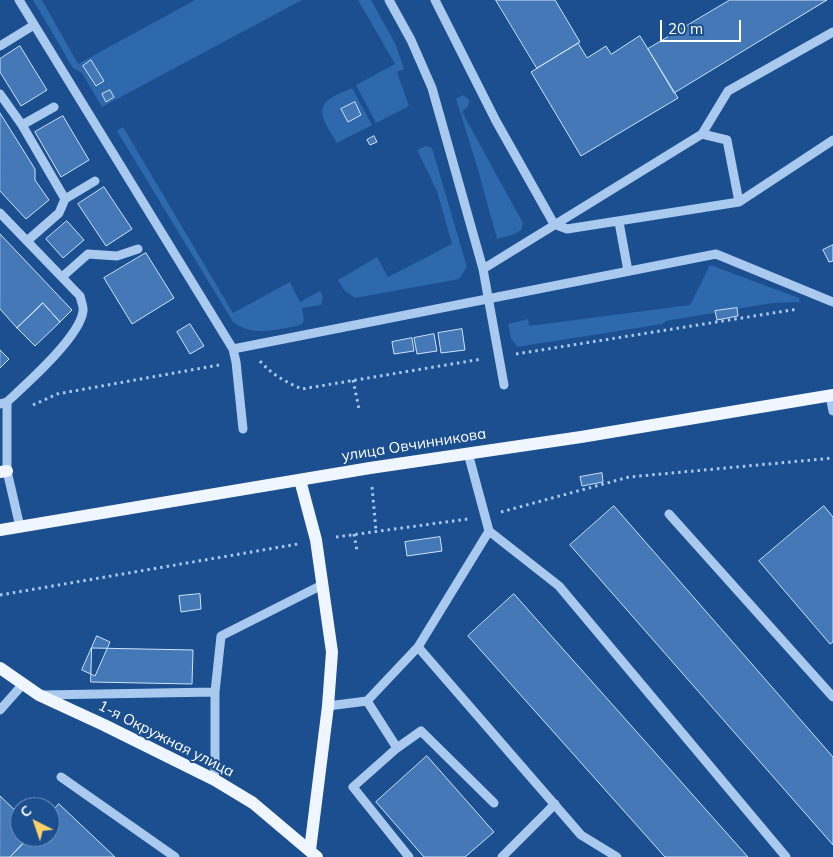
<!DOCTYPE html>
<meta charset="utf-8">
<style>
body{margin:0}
#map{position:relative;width:833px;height:857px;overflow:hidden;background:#1b4f8f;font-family:Mulish,sans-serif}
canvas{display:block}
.north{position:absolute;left:10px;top:797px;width:50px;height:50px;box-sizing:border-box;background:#1b4f8f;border:1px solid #7695bc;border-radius:50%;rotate:319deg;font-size:14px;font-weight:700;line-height:20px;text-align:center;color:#fff}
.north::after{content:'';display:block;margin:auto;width:18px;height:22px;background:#ffd166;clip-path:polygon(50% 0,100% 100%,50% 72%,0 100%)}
.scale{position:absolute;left:660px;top:20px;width:81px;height:22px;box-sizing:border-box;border:2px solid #fff;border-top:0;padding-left:6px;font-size:15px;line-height:18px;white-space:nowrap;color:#fff;-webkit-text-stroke:4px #1b4f8f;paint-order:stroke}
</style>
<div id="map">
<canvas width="833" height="857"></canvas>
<div class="north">С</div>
<div class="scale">20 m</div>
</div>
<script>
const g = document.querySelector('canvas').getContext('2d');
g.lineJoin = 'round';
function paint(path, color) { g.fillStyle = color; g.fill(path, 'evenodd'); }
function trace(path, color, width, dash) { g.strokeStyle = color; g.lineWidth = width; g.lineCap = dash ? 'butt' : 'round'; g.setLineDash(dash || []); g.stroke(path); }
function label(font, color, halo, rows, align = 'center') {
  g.font = font + ' Mulish,sans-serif'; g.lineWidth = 4; g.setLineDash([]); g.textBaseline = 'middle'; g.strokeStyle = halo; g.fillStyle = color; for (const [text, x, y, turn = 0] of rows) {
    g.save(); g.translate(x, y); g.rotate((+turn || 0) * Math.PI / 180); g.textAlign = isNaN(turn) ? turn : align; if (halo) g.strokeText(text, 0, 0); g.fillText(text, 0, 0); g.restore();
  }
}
paint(new Path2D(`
 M33,0h9l36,64 117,-64h107l-200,107 -20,-34 -9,-5z
 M358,0h13l24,43 9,26 -7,3 12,34 -33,17 -20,-38 39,-21z
 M352,88l20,37 -35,18c-6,-11 -23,-31 -10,-42 7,-6 17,-9 25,-13z
 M463,95l6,5c1,7 -3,8 -7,12l61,111 -2,7 -6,4 -18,5 -20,-73 -21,-67z
 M123,127l110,186 57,-31 10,20 20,-11 3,6 -2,8 -19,3 2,12 -2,4 -5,2c-24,4 -43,11 -64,-4l-116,-191z
 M426,146l6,2 35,119 -8,12 -104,19 -11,-8 -6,-10 39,-23 11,20 64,-33 -15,-53 -20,-41z
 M710,265l89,33 1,4 -28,1 -106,18 -4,3 -145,23 -6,-9 -3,-14 20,-5 1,7 161,-21z`), '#2e69ad');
const building = new Path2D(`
 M496,0h59l25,42 -43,26z
 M730,0h97l-153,93 -26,-44z
 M640,36l38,62 -97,58 -50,-84 47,-29 9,15 19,-12 5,8z
 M20,46l27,44 -26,16 -21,-34v-13z
 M91,60l13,21 -8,5 -13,-20z
 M110,90l4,7 -8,5 -4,-8z
 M355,102l6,13 -13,7 -7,-13z
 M0,113l35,56v11l14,20 -23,19 -26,-28z
 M63,116l26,44 -28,17 -26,-45z
 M374,136l3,6 -7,3 -3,-5z
 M104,187l28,42 -26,17 -28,-42z
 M67,221l17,19 -21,18 -17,-19z
 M0,234l72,76 -12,12 -17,-19 -26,25 -17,-19z
 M833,245v16l-4,1 -6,-12z
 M146,253l28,45 -42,26 -28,-46z
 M43,303l17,19 -25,24 -18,-18z
 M737,308l1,8 -21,4 -2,-9z
 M190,324l14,22 -14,8 -13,-22z
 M462,329l3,21 -24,3 -3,-20z
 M434,334l3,17 -20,3 -3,-16z
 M412,338l2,13 -20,3 -2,-12z
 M0,350l9,9 -9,9z
 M602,473l1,9 -21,4 -2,-9z
 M614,506l219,251v88l-263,-300z
 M824,506l9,11v125l-3,2 -71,-83z
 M440,537l2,14 -35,5 -2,-14z
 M200,594l1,15 -20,3 -2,-16z
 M514,594l234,263h-83l-197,-221z
 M97,636l13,6 -15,34 -13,-6z
 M92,648l101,2 -1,34 -101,-2z
 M427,756l67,76 -29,25h-41l-48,-55z
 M0,796l20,19v22h9l-19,20h-10z
 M59,804l56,53h-105l19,-20h21v-23z`);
paint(building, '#4478b7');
trace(building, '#cfe3fa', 1);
trace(new Path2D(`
 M516,354l282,-45
 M260,361c12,14 26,21 42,28l180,-30
 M353,380l6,29
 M33,405l24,-11 162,-29
 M372,487l4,44
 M501,512l128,-35 204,-19
 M354,534l3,17
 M336,537l132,-18
 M0,595l298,-51`), '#a9c9ee', 3, [2.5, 4]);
trace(new Path2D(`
 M19,0l214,349 3,13 7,67
 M389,0l22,40 21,48 51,181 21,116
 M435,0l61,121 58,103 13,5 172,-27 94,-62
 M0,46l34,-21
 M0,94l22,31 43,74 -6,14 -32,28
 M22,125l32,-18
 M702,134l25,6 12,62
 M65,199l30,-18
 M0,213l80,83c1,5 4,11 3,15 -3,26 -57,73 -76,91
 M619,222l9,49
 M483,269l219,-135 26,-43 105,-59
 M62,277l26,-23 29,2 21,-7
 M233,349l483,-95 117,48
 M830,396l3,15
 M0,404l7,-2v69l13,56
 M468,453l21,78 70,55 227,271
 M669,514l164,183
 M418,647l71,-116
 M42,695l173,-3
 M367,701l30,47
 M328,706l39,-5 51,-54 163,188 36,22
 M0,710l23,-26
 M61,777l114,80
 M215,780v-88l6,-56 101,-51
 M409,857l-56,-70 44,-39 24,-17 73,72
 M502,857l53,-53`), '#a9c9ee', 9);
trace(new Path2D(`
 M0,472l7,-1
 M300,480l16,60 16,112 -4,54 -18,144
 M0,530l370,-62 211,-31 252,-42
 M0,668l39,27 65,30 111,55 38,23 64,54`), '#f0f6ff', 12);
label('15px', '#fff', '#1b4f8f', [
 ["улица Овчинникова",414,445,-9],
 ["1-я Окружная улица",166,739,27]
]);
</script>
